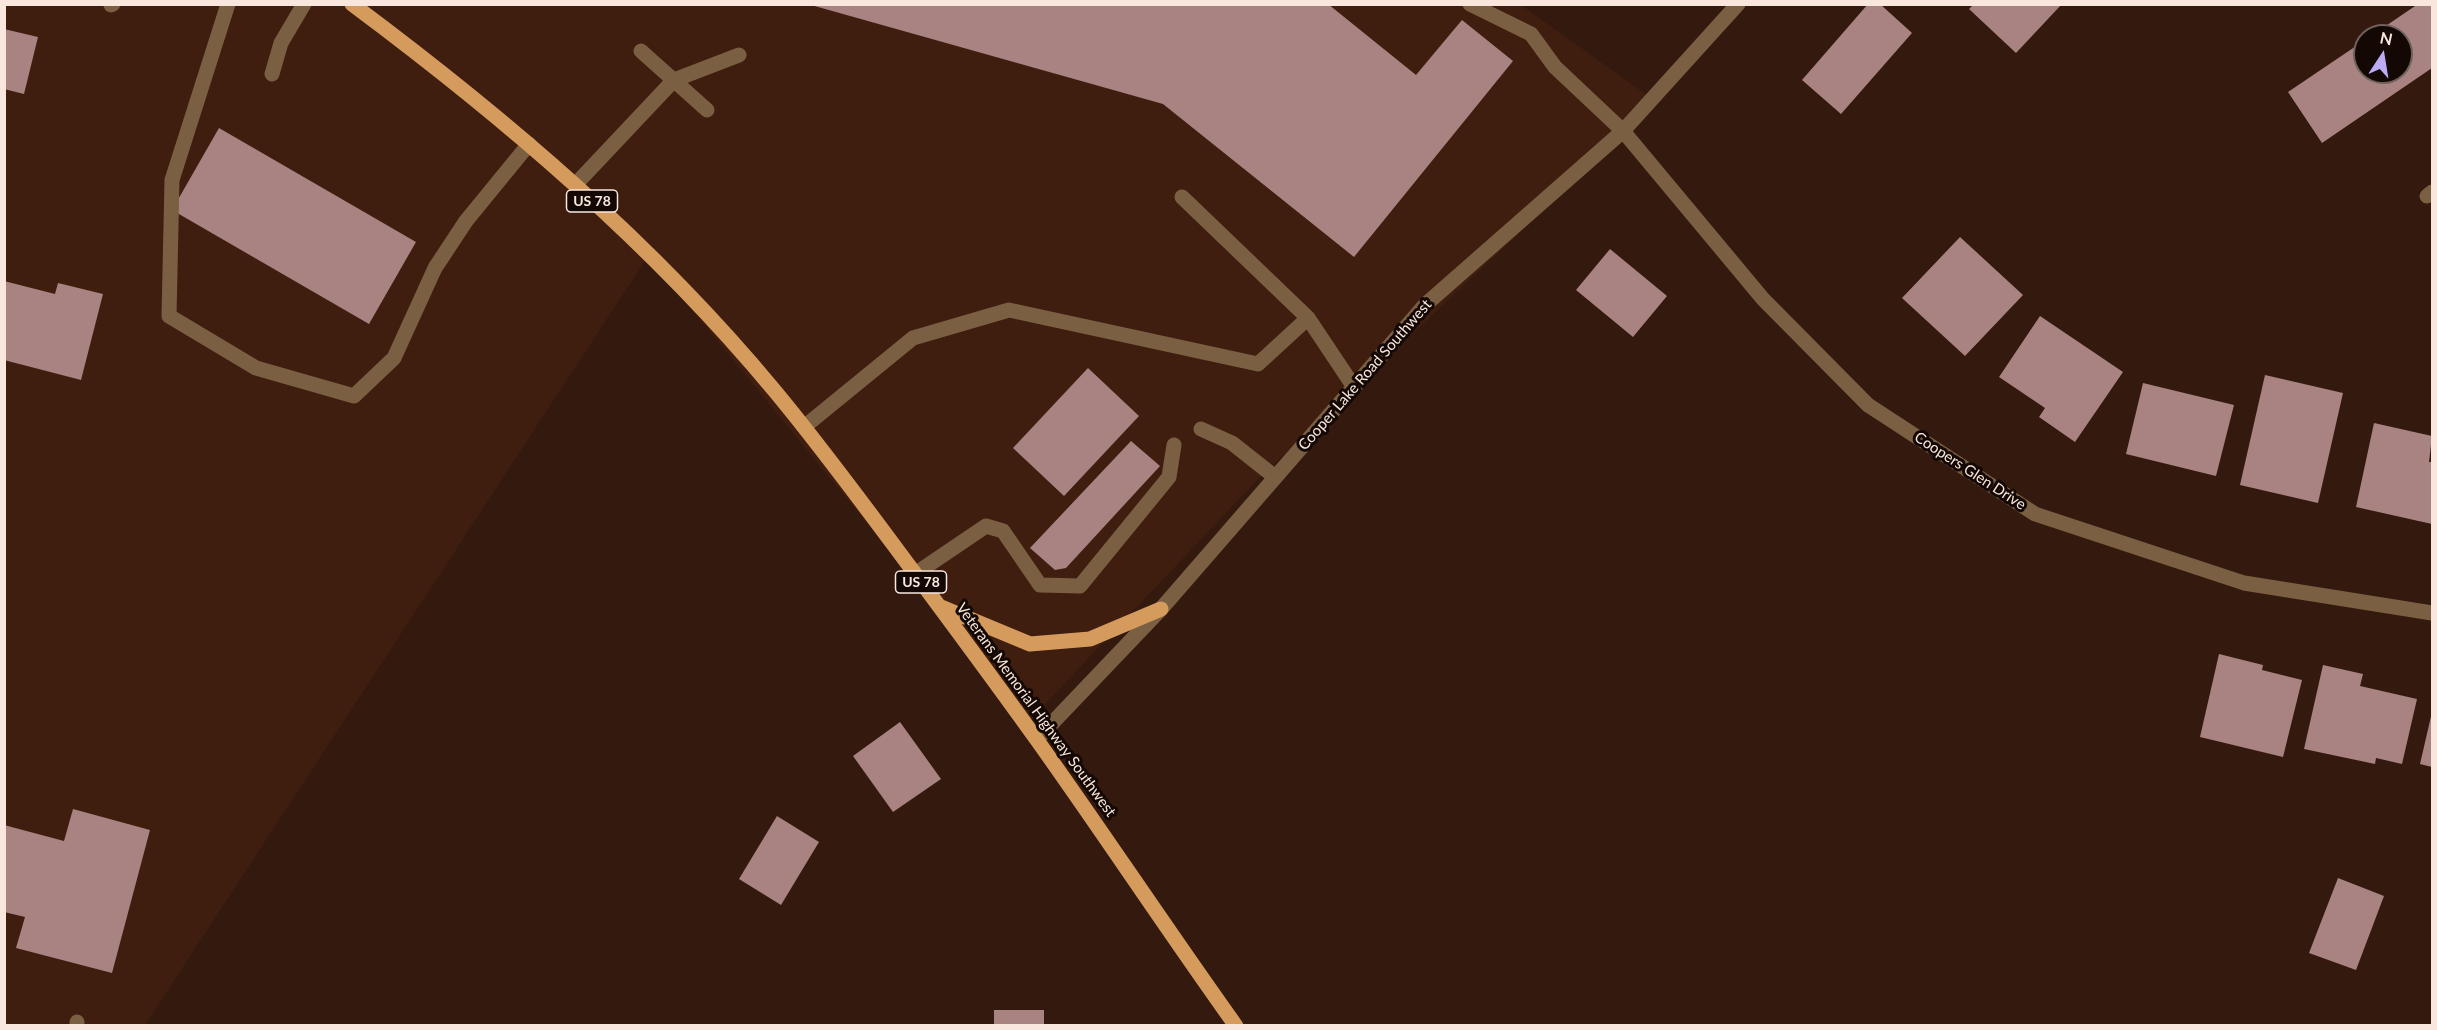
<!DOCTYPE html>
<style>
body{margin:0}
#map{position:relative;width:2437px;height:1030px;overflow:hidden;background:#341a0e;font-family:Lato,sans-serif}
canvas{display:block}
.frame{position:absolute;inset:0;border:6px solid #f9e7de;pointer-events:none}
.north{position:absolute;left:2353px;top:24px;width:60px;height:60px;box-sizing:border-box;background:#130804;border:2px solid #6f615b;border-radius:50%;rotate:12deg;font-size:16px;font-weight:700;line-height:24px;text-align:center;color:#f9e7de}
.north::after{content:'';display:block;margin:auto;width:21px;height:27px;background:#bbaaf6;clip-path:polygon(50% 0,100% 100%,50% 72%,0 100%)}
</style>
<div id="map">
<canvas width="2437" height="1030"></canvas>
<div class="frame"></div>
<div class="north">N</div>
</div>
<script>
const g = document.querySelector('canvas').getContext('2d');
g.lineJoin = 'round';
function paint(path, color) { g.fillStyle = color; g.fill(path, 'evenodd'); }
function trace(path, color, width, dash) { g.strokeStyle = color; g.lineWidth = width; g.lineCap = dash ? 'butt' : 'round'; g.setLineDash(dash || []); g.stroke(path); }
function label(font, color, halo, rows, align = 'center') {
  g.font = font + ' Lato,sans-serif'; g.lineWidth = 6; g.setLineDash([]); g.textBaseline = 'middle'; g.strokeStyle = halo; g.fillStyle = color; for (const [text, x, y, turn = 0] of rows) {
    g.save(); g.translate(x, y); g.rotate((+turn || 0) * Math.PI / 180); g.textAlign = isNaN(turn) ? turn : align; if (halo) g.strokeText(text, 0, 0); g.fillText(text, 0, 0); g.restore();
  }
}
paint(new Path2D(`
 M5,5h1516l137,98 -397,373 -232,245 -381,-465 -503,769 -140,1z`), '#3f1e0f');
paint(new Path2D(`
 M1275,4h53l88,71 46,-55 51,41 -159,196 -191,-153 -352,-99z
 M1868,4h12l32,29 -71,81 -39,-34z
 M1974,4h88l-46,49 -47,-44z
 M2418,4h14v64l-110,75 -34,-51 77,-52v32h36v-36h-30z
 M4,29l34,8 -14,57 -20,-5z
 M219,128l197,114 -47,82 -197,-114z
 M1960,237l63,58 -58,61 -63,-58z
 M1610,249l57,47 -34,41 -57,-47z
 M4,281l51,13 3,-11 45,11 -22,86 -77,-20z
 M2040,316l83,56 -48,70 -36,-25 6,-9 -46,-31z
 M1088,368l51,48 -75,80 -51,-48z
 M2265,375l78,18 -25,110 -78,-18z
 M2143,383l91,22 -18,71 -90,-22z
 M2374,423l58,13 -3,26h3v62l-76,-17z
 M1131,441l29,25 -94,102 -11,2 -25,-22z
 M2219,654l44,11 -1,5 40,10 -19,77 -83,-20z
 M2323,665l40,9 -3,12 57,13 -15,65 -26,-6 -1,6 -71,-15z
 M2432,712v55l-12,-3z
 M900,722l41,57 -48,33 -40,-56z
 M73,809l77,21 -38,143 -96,-25 9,-31 -21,-5v-87l60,16z
 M777,816l42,26 -38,63 -42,-26z
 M2338,878l46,18 -28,74 -47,-17z
 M994,1010h50v16h-50z`), '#a98381');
trace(new Path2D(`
 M228,4l-56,176 -3,136 87,52 98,28 40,-38 41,-90 31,-47 63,-77
 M1470,4l61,30 24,33 68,64 140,168 105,106 167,109 209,69 188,30
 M111,5l2,-1
 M641,51l66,59
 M272,74l9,-31 23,-39
 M575,185l99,-105 65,-25
 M2427,196l5,-4
 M1182,197l126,121 46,69
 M804,427l109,-89 96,-28 249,54 50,-46
 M1201,429l31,14 43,34
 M915,574l71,-48 17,5 37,54 40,1 89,-109 5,-32
 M1037,739l124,-130 264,-304 198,-174 115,-127
 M77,1026v-4`), '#7a5f42', 15);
trace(new Path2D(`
 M352,4c153,114 300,239 422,386 50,60 95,122 142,185 40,54 81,109 121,165 67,94 131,191 199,286
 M941,607l89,37 60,-5 71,-30`), '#d59b5d', 15);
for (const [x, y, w] of [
 [592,201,51],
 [921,582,51]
]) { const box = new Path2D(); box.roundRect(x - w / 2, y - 11, w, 22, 4.5); g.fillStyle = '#130804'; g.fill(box); trace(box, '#f9e7de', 1.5); }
label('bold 14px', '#f9e7de', null, [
 ["US 78",592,201],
 ["US 78",921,582]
]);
label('15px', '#f9e7de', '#130804', [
 ["Cooper Lake Road Southwest",1365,375,-49],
 ["Coopers Glen Drive",1970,471,33],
 ["Veterans Memorial Highway Southwest",1036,710,54]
]);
</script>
